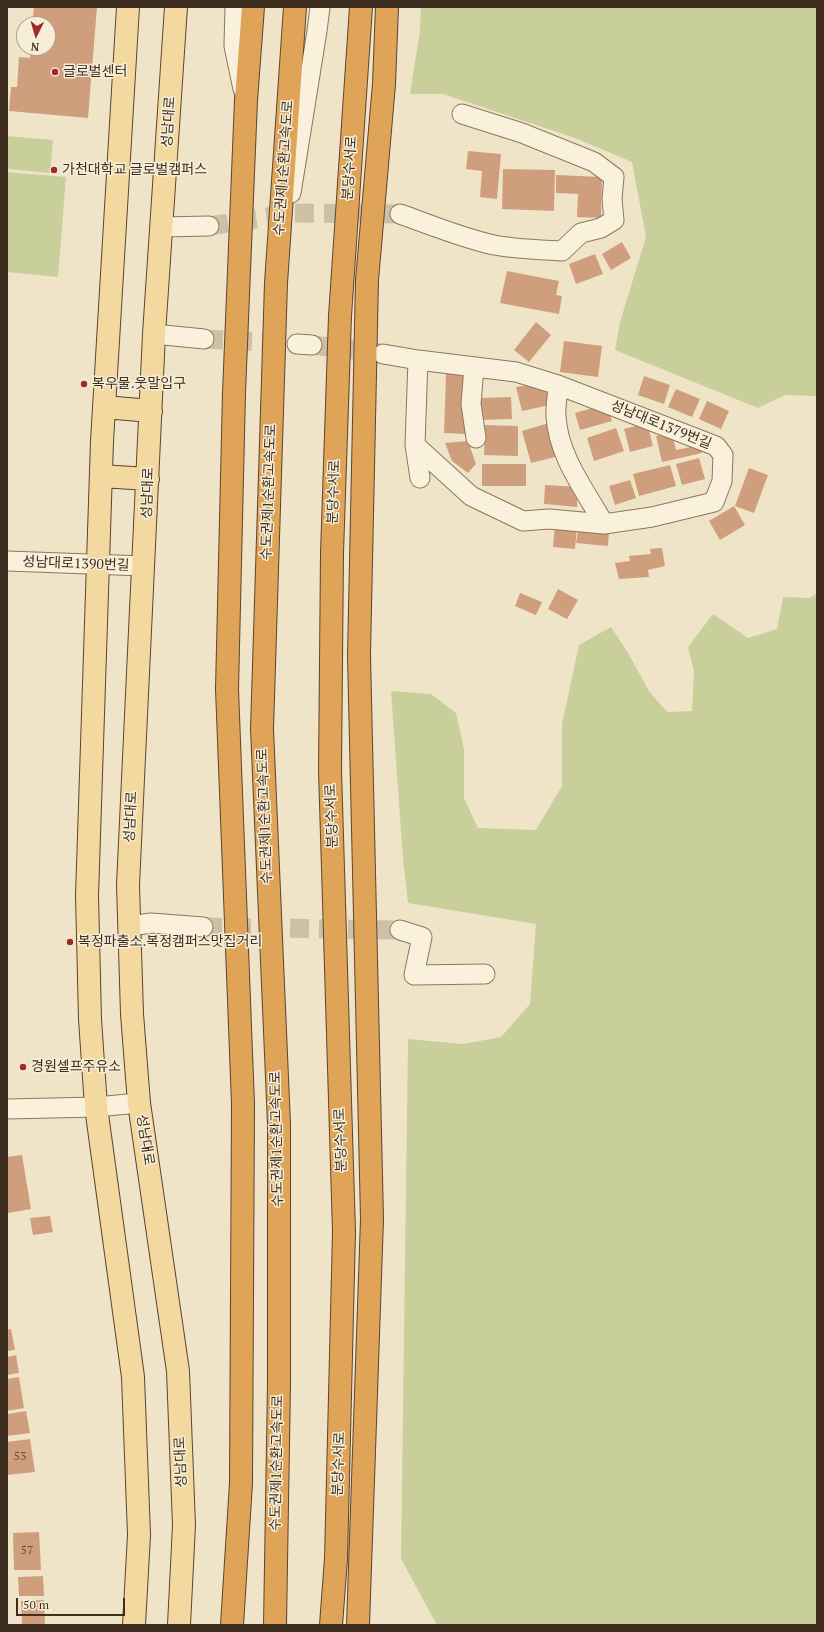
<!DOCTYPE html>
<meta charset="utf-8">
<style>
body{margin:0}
#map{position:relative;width:824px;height:1632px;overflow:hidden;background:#f0e4c8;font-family:"PT Serif",serif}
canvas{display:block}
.frame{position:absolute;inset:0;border:8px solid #3d2e20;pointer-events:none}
.north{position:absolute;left:16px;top:16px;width:40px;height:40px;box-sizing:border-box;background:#f7eed8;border:1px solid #ada18e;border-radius:50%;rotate:185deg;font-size:11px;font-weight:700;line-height:16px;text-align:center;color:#3d2e20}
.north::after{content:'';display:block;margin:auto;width:14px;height:18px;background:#9e2a2b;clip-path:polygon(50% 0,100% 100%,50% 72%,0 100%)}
.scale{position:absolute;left:16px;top:1598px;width:109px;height:18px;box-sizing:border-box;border:2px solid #3d2e20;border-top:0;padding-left:5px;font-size:12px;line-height:14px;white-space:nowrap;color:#3d2e20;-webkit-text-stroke:3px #f7eed8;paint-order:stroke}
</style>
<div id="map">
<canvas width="824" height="1632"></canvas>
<div class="frame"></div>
<div class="north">N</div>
<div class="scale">50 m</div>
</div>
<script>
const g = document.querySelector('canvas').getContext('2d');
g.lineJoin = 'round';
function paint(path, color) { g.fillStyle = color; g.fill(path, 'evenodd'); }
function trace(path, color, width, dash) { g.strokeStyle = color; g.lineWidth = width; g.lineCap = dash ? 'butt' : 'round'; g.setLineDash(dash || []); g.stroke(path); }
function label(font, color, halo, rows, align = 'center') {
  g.font = font + ' "PT Serif","Noto Sans KR",serif'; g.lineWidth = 3; g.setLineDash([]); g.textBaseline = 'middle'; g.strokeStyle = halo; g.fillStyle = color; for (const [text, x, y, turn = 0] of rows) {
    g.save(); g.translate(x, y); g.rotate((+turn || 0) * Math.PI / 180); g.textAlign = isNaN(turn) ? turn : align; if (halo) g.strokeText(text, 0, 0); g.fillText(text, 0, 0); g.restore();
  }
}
paint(new Path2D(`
 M421,7h396v389l-32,-1 -27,13 -143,-58 5,-28 26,-85 -14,-75 -57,-24 -132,-44h-33l10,-63z
 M7,136l46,4 -3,33 -43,-4z
 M7,172l59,5 -8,100 -51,-5z
 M817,593v1032h-380l-36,-66 7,-520 55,5 38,-7 29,-33 6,-80 -128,-21 -5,-45 -12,-167 40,3 25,19 8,36v49l14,30 58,2 26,-44v-62l17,-79 32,-18 16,24 22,40 18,21 25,-1 2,-39 -6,-25 25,-33 35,24 29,-9 6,-32 27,1z`), '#c9cf9b');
paint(new Path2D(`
 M34,7h63l-9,111 -79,-7 2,-24h6l2,-30 11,1 1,-10h17v-24h-16z
 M468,151l33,3 -4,45 -17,-2 2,-26 -16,-2z
 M503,169l52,1 -1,41 -52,-2z
 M556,175l46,2 -1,41 -24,-1 1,-23 -22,-1z
 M622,242l9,16 -20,12 -9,-16z
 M595,254l8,20 -27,10 -7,-20z
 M507,271l52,10 -3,14 6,1 -3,18 -59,-11z
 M536,322l15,13 -22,27 -15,-12z
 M564,341l38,5 -4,31 -38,-5z
 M446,373l23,2 -4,59 -21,-1z
 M644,376l26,9 -6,19 -26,-9z
 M537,384l9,6 4,15 -28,6 -6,-24z
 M676,389l24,10 -8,18 -24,-10z
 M511,397l1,22 -34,1 -1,-22z
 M707,401l22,10 -8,18 -22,-10z
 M607,404l5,17 -32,9 -5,-17z
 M549,423l10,33 -28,7 -9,-32z
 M647,423l6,23 -23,6 -6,-23z
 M485,425l33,1v30l-34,-1z
 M616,428l8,23 -30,10 -7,-23z
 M672,433l4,17 24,-5 2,8 -40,9 -6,-26z
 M468,441l8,23 -8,9 -16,-12 -7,-18z
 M699,458l6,21 -23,6 -6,-21z
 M482,464h44v22h-44z
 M670,465l6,21 -37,10 -6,-22z
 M749,468l19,7 -14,38 -19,-7z
 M630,480l6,18 -21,7 -6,-19z
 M545,485l33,2 -1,20 -33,-3z
 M734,506l11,19 -25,15 -11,-19z
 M555,524l22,2 -2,23 -22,-2z
 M578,530l31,2 -1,14 -32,-3z
 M662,548l3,18 -17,4 1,7 -30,2 -4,-16 15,-2 -1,-5 22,-2 -1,-5z
 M558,589l20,11 -11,19 -19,-10z
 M520,593l22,9 -6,13 -21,-9z
 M22,1155l9,54 -23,4 -1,-8v-48z
 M50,1216l3,16 -20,3 -3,-17z
 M11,1329l4,21 -8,1v-21z
 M16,1355l3,18 -12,2v-18z
 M19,1377l5,31 -17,3v-32z
 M26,1411l4,22 -23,3v-22z
 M30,1439l5,33 -28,3v-33z
 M39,1532l2,38h-27l-1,-37z
 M43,1576l1,20h-25l-1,-19z
 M44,1600l1,25h-23l-1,-24z`), '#cf9f7d');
trace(new Path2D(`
 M209,226l85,-13 106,1
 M204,339l93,5
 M312,345l68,8
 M203,927l197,3`), '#ccc0a6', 19, [19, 10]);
const minor = new Path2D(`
 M235,7l-1,39 9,43
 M291,193l26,-162 3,-24
 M400,214c31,11 62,24 94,31 22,4 45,5 68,6l19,-18 20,-5 13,-8 -2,-21 2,-22 -20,-15 -72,-29 -60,-19
 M162,227l47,-1
 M154,334l50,5
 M297,344l15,1
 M383,354l35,6 98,12 42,13c0,10 -3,21 -2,31 2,40 29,74 48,108l-55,-5 -26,2 -52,-25 -56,-51
 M418,360l-3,85 5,33
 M474,367l-3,37 5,34
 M558,385l158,61 7,9 -1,26 -8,21 -62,15 -48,7
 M7,561l137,5
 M131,926l20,-3 52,4
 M400,930l22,7 -8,38 71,-1
 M7,1109l89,-2 43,-4`);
const major = new Path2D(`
 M128,7l-26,434 -15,455 3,123 6,88 37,270 6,158 -5,90
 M176,7l-22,327 -26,551 4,129 7,89 39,268 6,154 -5,100
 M104,407l47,4
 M101,476l47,3`);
const highway = new Path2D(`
 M232,1625l9,-142 2,-379 -16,-415 7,-296 12,-293 7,-93
 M275,1625l4,-242v-259l-17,-395 14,-446 19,-276
 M331,1625l5,-66 8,-327 -14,-462 2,-217 8,-237 21,-309
 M358,1625l14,-406 -13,-564 8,-375 17,-196 3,-77`);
trace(minor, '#8d765c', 21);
trace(major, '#5b4430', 24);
trace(highway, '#5b4430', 24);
trace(minor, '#faf1dc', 19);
trace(major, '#f3d9a0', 22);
trace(highway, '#e0a458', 22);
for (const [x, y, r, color] of [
 [55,72,4,"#9e2a2b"],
 [54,170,4,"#9e2a2b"],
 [84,384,4,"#9e2a2b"],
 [70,942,4,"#9e2a2b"],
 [23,1067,4,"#9e2a2b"]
]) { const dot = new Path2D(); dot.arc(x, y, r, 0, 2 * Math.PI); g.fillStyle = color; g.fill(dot); trace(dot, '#f7eed8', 1.5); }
label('12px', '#624a37', null, [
 ["53",20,1457],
 ["57",27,1551]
]);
label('14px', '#3d2e20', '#f7eed8', [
 ["글로벌센터",63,72],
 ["가천대학교 글로벌캠퍼스",62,170],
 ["복우물.웃말입구",92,384],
 ["복정파출소.복정캠퍼스맛집거리",78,942],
 ["경원셀프주유소",31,1067]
], 'left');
label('14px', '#3d2e20', '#f7eed8', [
 ["성남대로",169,122,-86],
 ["수도권제1순환고속도로",284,168,-86],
 ["분당수서로",350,168,-86],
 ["성남대로1379번길",661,425,22],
 ["수도권제1순환고속도로",269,492,-88],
 ["분당수서로",334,492,-88],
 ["성남대로",148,493,-88],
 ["성남대로1390번길",76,564,2],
 ["수도권제1순환고속도로",265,816,-92],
 ["분당수서로",332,816,-92],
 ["성남대로",131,817,-87],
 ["수도권제1순환고속도로",277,1139,-91],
 ["성남대로",145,1140,81],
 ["분당수서로",341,1140,-92],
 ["성남대로",181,1462,-92],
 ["수도권제1순환고속도로",277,1463,-89],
 ["분당수서로",339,1464,-88]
]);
</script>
